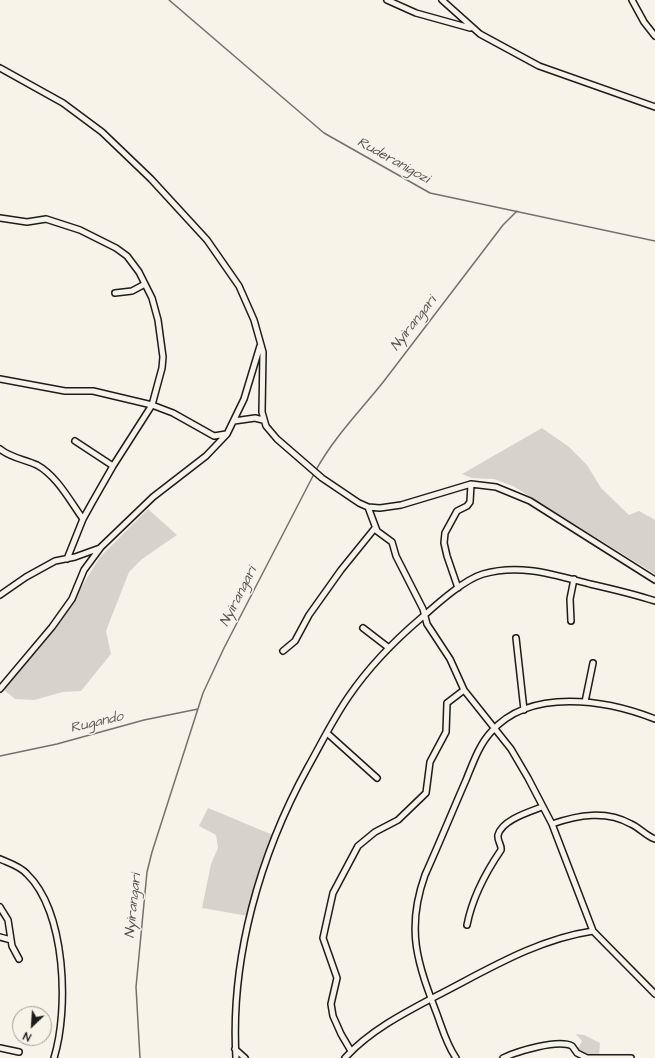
<!DOCTYPE html>
<style>
body{margin:0}
#map{position:relative;width:655px;height:1058px;overflow:hidden;background:#f7f3e8;font-family:"Architects Daughter",sans-serif}
canvas{display:block}
.north{position:absolute;left:12px;top:1006px;width:40px;height:40px;box-sizing:border-box;background:#f7f3e8;border:1px solid #9f9d96;border-radius:50%;rotate:205deg;font-size:11px;font-weight:700;line-height:16px;text-align:center;color:#1c1c1c}
.north::after{content:'';display:block;margin:auto;width:14px;height:18px;background:#1c1c1c;clip-path:polygon(50% 0,100% 100%,50% 72%,0 100%)}
</style>
<div id="map">
<canvas width="655" height="1058"></canvas>
<div class="north">N</div>
</div>
<script>
const g = document.querySelector('canvas').getContext('2d');
g.lineJoin = 'round';
function paint(path, color) { g.fillStyle = color; g.fill(path, 'evenodd'); }
function trace(path, color, width, dash) { g.strokeStyle = color; g.lineWidth = width; g.lineCap = dash ? 'butt' : 'round'; g.setLineDash(dash || []); g.stroke(path); }
function label(font, color, halo, rows, align = 'center') {
  g.font = font + ' "Architects Daughter",sans-serif'; g.lineWidth = 3; g.setLineDash([]); g.textBaseline = 'middle'; g.strokeStyle = halo; g.fillStyle = color; for (const [text, x, y, turn = 0] of rows) {
    g.save(); g.translate(x, y); g.rotate((+turn || 0) * Math.PI / 180); g.textAlign = isNaN(turn) ? turn : align; if (halo) g.strokeText(text, 0, 0); g.fillText(text, 0, 0); g.restore();
  }
}
paint(new Path2D(`
 M542,428l27,19 18,18 14,23 28,27 10,-4 16,9v54l-142,-88 -19,-7 -22,-1 -10,-4z
 M148,509l29,26 -35,24 -13,13 -23,59 5,23 -30,37 -18,1 -29,8 -19,-1 -11,-9 20,-29 33,-35 43,-69z
 M208,808l65,27 -13,37 -12,44 -46,-8 9,-44 7,-16 -2,-13 -17,-9z
 M576,1034l8,1 16,8 -1,13c-11,0 -17,0 -23,-9h3l3,-6z`), '#d7d3cb');
trace(new Path2D(`
 M169,0l155,133 106,60 225,48
 M316,470c18,-33 45,-60 68,-89 40,-52 79,-104 119,-156l14,-14
 M0,756l57,-12 87,-24 54,-11
 M140,1058l-4,-71 11,-115 5,-20 51,-159 21,-45 90,-174`), '#72716c', 1.5);
const minor = new Path2D(`
 M387,0l29,13 54,15
 M442,0l38,34 59,32 116,41
 M632,0l12,22 11,14
 M0,68l63,35 39,29 49,47 56,61 32,46 15,34 9,32 -1,60 4,14 11,13 45,39 37,25 9,4 12,1 21,-3 70,-21 25,3 34,14 125,79
 M0,218l27,4 19,-3 34,11 36,18 11,8 12,16 13,26 6,22 5,37 -1,11 -10,37 -39,61 -20,35 -10,18 -16,40
 M115,293l17,-2 13,-7
 M0,379l65,12h28l59,14 21,8 41,23 12,-2
 M234,421l21,-3 8,2
 M75,441l38,25
 M0,449c11,9 24,10 37,16 20,11 33,36 46,54
 M368,507l9,24 15,11 4,14 27,53 4,15 23,35 14,31 47,59 17,29 24,46 41,107 62,63
 M458,588l-11,-32 -3,-13 1,-10 12,-22 10,-5 3,-4 1,-18
 M0,595l26,-18 29,-16 20,-4 25,-9
 M571,621l-1,-22 4,-20
 M363,628l26,20
 M516,638l8,72
 M283,651l12,-10 14,-26 32,-45 34,-42
 M0,689l52,-62 20,-28 12,-29 17,-23 52,-50 53,-41 21,-22 17,-35 16,-53
 M585,702l8,-39
 M327,733l50,45
 M552,824c26,-9 54,-14 79,0 9,4 15,12 24,15
 M0,859c9,4 20,7 27,15 39,38 42,135 27,184
 M0,907l8,13 4,26 7,13
 M467,925c5,-26 19,-53 34,-75 1,-5 -4,-9 -3,-15 4,-15 31,-23 44,-28
 M0,937l11,3
 M0,1048l19,4
 M235,1049l10,9
 M351,1051l-10,-17 -8,-18 -2,-12 6,-26 -14,-40 10,-45 25,-47 17,-14 23,-12 28,-27 4,-31 16,-30 1,-29 17,-13
 M236,1058c-6,-99 24,-204 72,-291 13,-23 25,-48 41,-71 20,-29 44,-54 71,-77 16,-14 43,-39 63,-45 37,-11 72,1 107,10 22,5 44,10 65,17
 M345,1058c26,-29 65,-48 99,-66 48,-25 95,-53 149,-61
 M456,1058c-9,-13 -13,-27 -18,-41 -20,-53 -33,-86 -13,-142 14,-31 27,-63 41,-95 7,-17 13,-35 25,-48 39,-45 116,-32 164,-13
 M503,1058c15,-7 55,-19 69,-12l5,7 10,5h44`);
trace(minor, '#1c1c1c', 8);
trace(minor, '#f7f3e8', 5);
label('italic 14px', '#565452', '#f7f3e8', [
 ["Ruderanigozi",393,161,29],
 ["Nyirangari",414,324,-52],
 ["Nyirangari",239,597,-63],
 ["Rugando",97,723,-13],
 ["Nyirangari",134,906,-84]
]);
</script>
